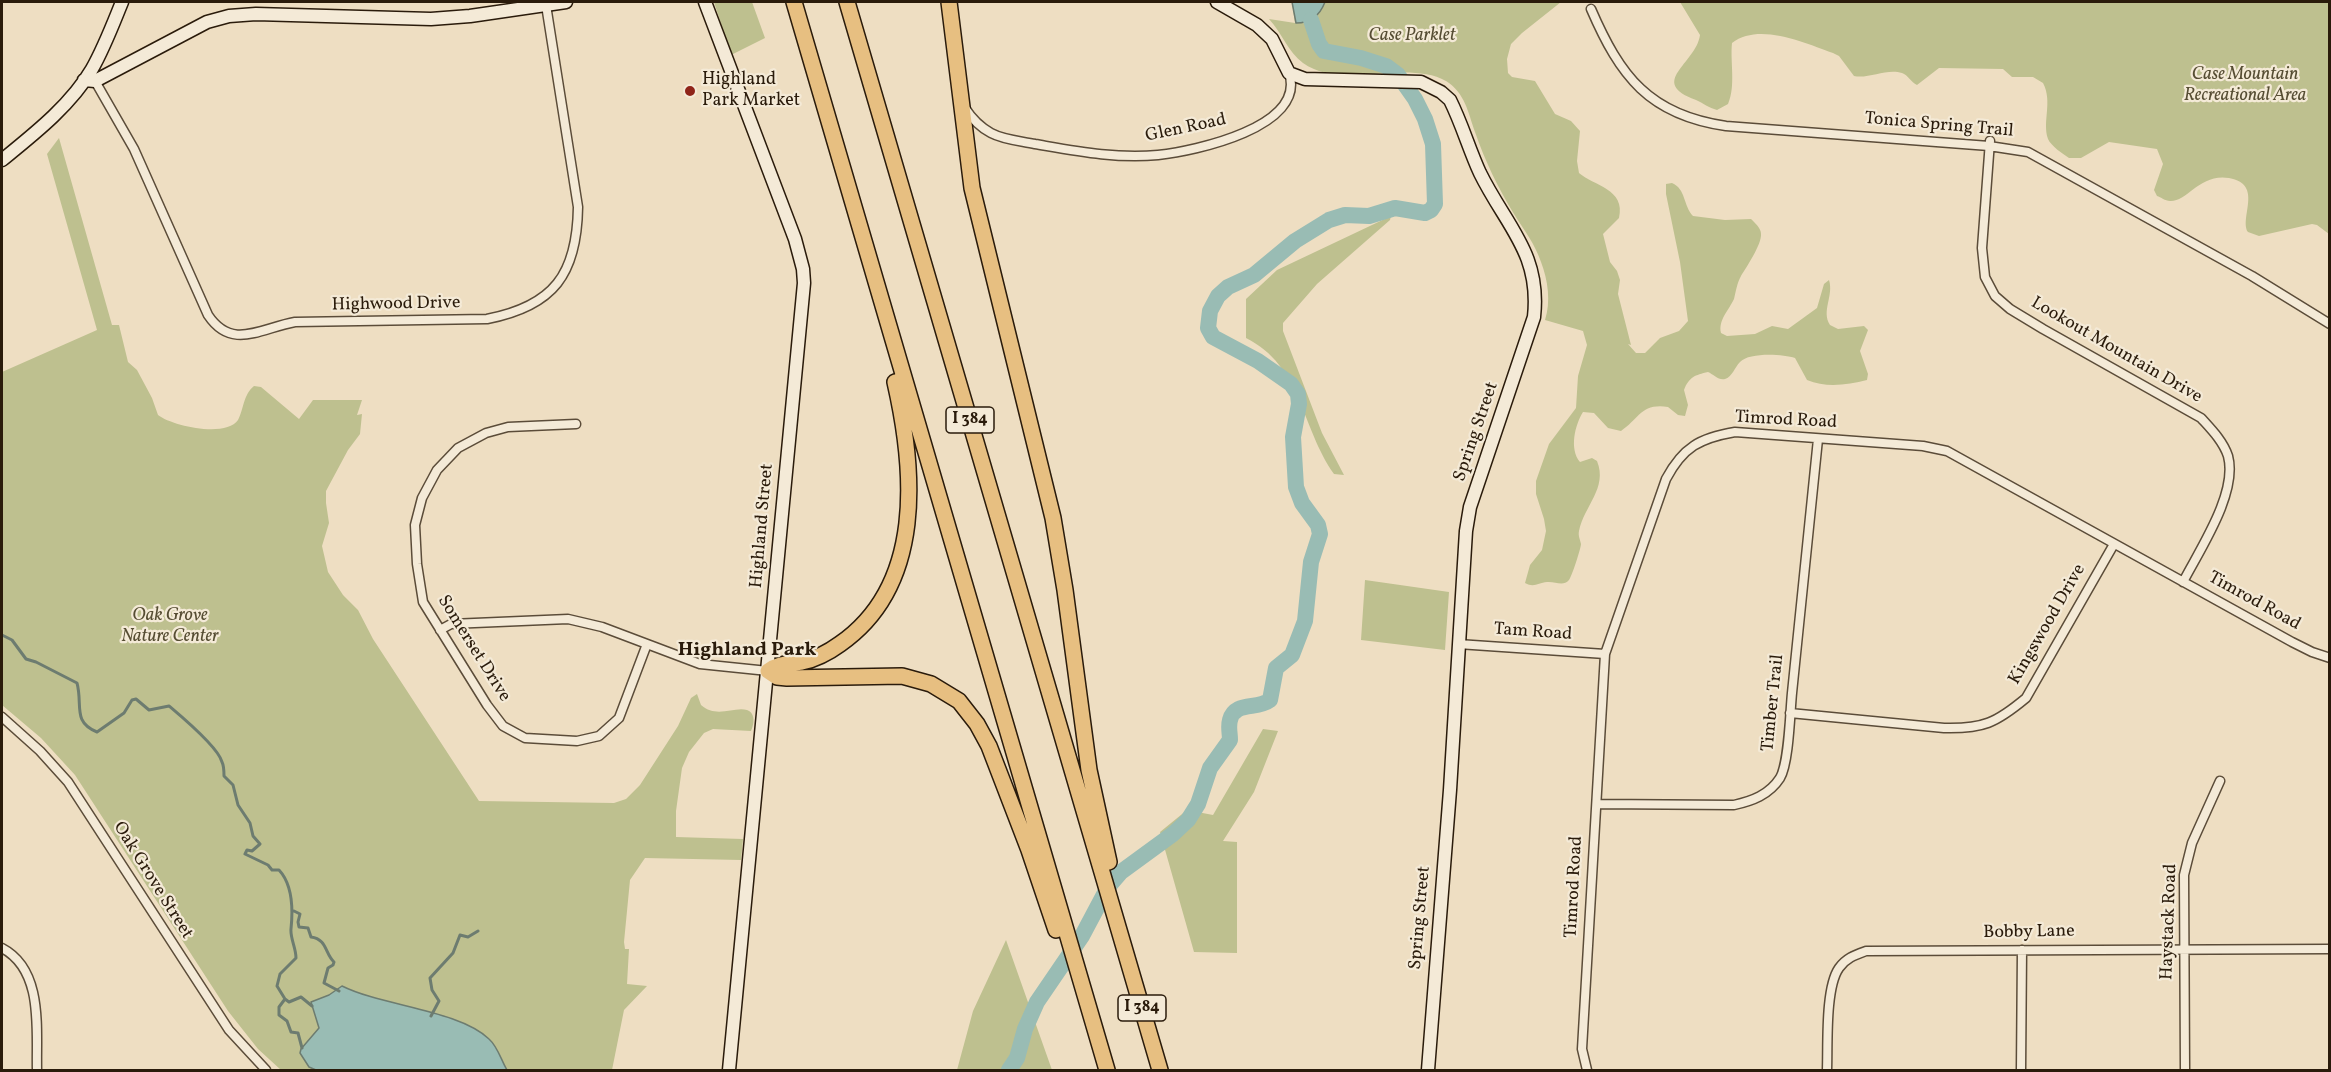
<!DOCTYPE html>
<style>
body{margin:0}
#map{position:relative;width:2331px;height:1072px;overflow:hidden;background:#eedec2;font-family:Vollkorn,serif}
canvas{display:block}
.frame{position:absolute;inset:0;border:3px solid #2a1b0b;pointer-events:none}
</style>
<div id="map">
<canvas width="2331" height="1072"></canvas>
<div class="frame"></div>
</div>
<script>
const g = document.querySelector('canvas').getContext('2d');
g.lineJoin = 'round';
function paint(path, color) { g.fillStyle = color; g.fill(path, 'evenodd'); }
function trace(path, color, width, dash) { g.strokeStyle = color; g.lineWidth = width; g.lineCap = dash ? 'butt' : 'round'; g.setLineDash(dash || []); g.stroke(path); }
function label(font, color, halo, rows, align = 'center') {
  g.font = font + ' Vollkorn,serif'; g.lineWidth = 4.5; g.setLineDash([]); g.textBaseline = 'middle'; g.strokeStyle = halo; g.fillStyle = color; for (const [text, x, y, turn = 0] of rows) {
    g.save(); g.translate(x, y); g.rotate((+turn || 0) * Math.PI / 180); g.textAlign = isNaN(turn) ? turn : align; if (halo) g.strokeText(text, 0, 0); g.fillText(text, 0, 0); g.restore();
  }
}
paint(new Path2D(`
 M714,2h38l13,36 -34,17z
 M1292,2h269l-39,31 -11,11 -4,15 1,14 4,4 23,4 20,33 16,7 9,10 -3,30 2,12c15,13 47,16 40,45l-16,16 7,28 7,9 3,9 -2,14 13,51 -3,-1 8,9h9l15,-15 19,-7 9,-10 -8,-59 -14,-68v-10l6,-1c14,6 11,22 21,33l32,4 26,-1c4,4 10,9 10,15 1,10 -15,34 -20,42 -4,7 -5,15 -7,23 -5,11 -16,21 -13,34l6,3 28,-2 17,-8 16,3 29,-21 7,-24 5,-4c5,16 -8,31 1,45l8,4 26,-3 4,4 -8,21 8,23 -1,6c-20,5 -41,8 -60,0l-12,-22c-12,-4 -46,-6 -55,4 -5,5 -8,15 -15,17 -6,2 -12,-5 -17,-7 -13,3 -19,5 -24,18l4,15 -3,11 -7,-1 -10,-8c-27,-4 -29,12 -47,24l-13,-3 -14,-15 -11,-1c-8,13 -14,37 -3,50l12,-4 5,3c11,27 -13,45 -18,70 -1,5 1,8 2,13 0,4 -9,32 -12,36 -6,7 -14,1 -22,2 -9,1 -13,6 -22,1l5,-18 12,-15 4,-19 -2,-12 -8,-25v-13l13,-37 27,-36 2,-32 9,-31 -4,-14 -38,-11c6,-18 3,-40 -4,-58 -6,-18 -17,-32 -27,-48 -16,-26 -29,-53 -39,-82 -7,-20 -10,-39 -29,-51 -39,-22 -106,9 -143,-18 -15,-11 -21,-30 -34,-44l26,4z
 M1680,2h649v232l-12,-9 -5,-1 -53,12 -11,-4c-9,-14 16,-48 -19,-54 -29,-5 -42,24 -59,23 -5,0 -9,-4 -13,-5l-3,-6 9,-26 -6,-15 -48,-7 -28,16h-12c-6,-4 -18,-12 -21,-19 -6,-18 5,-37 -5,-56l-10,-6h-21l-9,-8 -64,-1 -22,17c-6,-3 -9,-10 -15,-12 -15,-5 -33,6 -48,3l-15,-20 -6,-3c-28,-10 -74,-31 -101,-10 -2,19 4,43 -4,61l-11,6c-8,-2 -14,-7 -21,-10 -49,-18 0,-36 4,-65z
 M59,138l53,187h7l9,37 9,8 15,28 6,17c14,11 68,23 80,5 6,-11 5,-25 16,-34l7,1 38,32 14,-19h49l-5,15 5,-1 -2,20 -12,16 -22,41v12l3,20 -7,23 6,26 15,23 15,15 15,29 106,162 135,2 12,-4 14,-14 38,-59 13,-28 6,-4 4,11c16,14 33,1 46,5 9,3 7,15 4,21l-38,-2 -9,4 -15,19 -7,16 -6,43v26l67,2 -2,21 -96,-2 -15,22 -6,62 1,7h4l-2,35 20,2 -23,24 -12,60h-331l-23,-21 -30,-38 -153,-236 -34,-37 -39,-33v-333l95,-42 -50,-176z
 M1391,216l-1,4 -73,64 -34,39v8l39,102 22,42 -10,-1c-33,-47 -32,-108 -88,-136v-39l31,-29z
 M1365,580l84,12 -4,58 -84,-10z
 M1263,729l15,2 -24,61 -31,49 14,1v111l-43,-1 -34,-120 27,-22 26,5z
 M1006,940l46,130h-95l16,-59z`), '#bec08f');
const water = new Path2D(`
 M1292,2h33c-5,13 -15,21 -29,21z
 M342,986c40,20 117,24 147,53 9,8 12,21 18,31h-191l-7,-3 -9,-14 1,-4 18,-21 -8,-26 18,-7z`);
paint(water, '#99bcb4');
trace(water, '#6d7c70', 1.5);
trace(new Path2D(`
 M2,635l10,5 14,19 10,3 41,21c6,22 -5,39 20,49l27,-19 8,-13 4,-1 13,11 20,-4c13,11 49,41 53,56 2,4 2,10 2,14l9,9 5,20 12,18 3,13 7,8 -8,7 -5,-1 -2,4 23,11 4,5h7c14,15 14,40 12,59 -1,9 5,19 5,29l-16,16 -3,12 8,13 4,3 12,-5 11,9
 M294,911l6,3 -2,8 1,5 9,1 3,9c16,2 14,17 23,25l-1,3 -5,3 -4,15 15,8
 M285,999l-6,8v8l8,6 4,11 7,1 4,15
 M431,1016l8,-15 -7,-11 -2,-12 23,-25 7,-18 8,2 10,-6`), '#6d7c70', 3);
trace(new Path2D(`
 M1009,1070l8,-12 8,-29 12,-27 45,-66 26,-49 13,-15 52,-38 15,-14 10,-16 12,-36 20,-28c0,-7 -2,-13 0,-20 5,-19 27,-10 40,-20l6,-32 16,-13 13,-34 6,-59 9,-28 -2,-9 -16,-22 -6,-16 -3,-50 6,-33 -1,-10 -7,-10 -33,-23 -45,-24 -5,-9 2,-17 8,-15 10,-9 26,-12 41,-34 34,-21 16,-5 24,1 26,-8 30,5 6,-3 4,-6 -2,-60 -8,-25 -10,-20 -17,-24 -12,-9 -25,-8 -37,-7 -5,-7 -8,-24`), '#99bcb4', 16);
const street = new Path2D(`
 M1591,9c29,67 58,106 135,117l263,20 39,6 224,124 78,48
 M95,81l39,68 74,166c24,36 53,13 87,7l192,-3c67,-13 90,-45 91,-112l-32,-202
 M965,108c7,11 15,19 26,25 13,7 30,8 44,11 41,7 81,15 123,11 37,-4 149,-28 131,-82
 M1990,141l-8,107 3,29 10,19 15,13 33,20 158,89c10,11 22,23 27,38 10,37 -28,93 -45,126
 M576,424l-68,3 -22,6 -28,15 -21,22 -15,28 -7,27 2,39 6,38 64,103 16,21 22,12 52,3 22,-5 20,-18 28,-74
 M440,630l11,-6 117,-5 34,8 98,37 68,7
 M1458,644l147,10
 M1790,713l154,15c39,1 52,-5 82,-30l88,-154
 M2,717l38,34 28,31 161,248 37,40
 M1597,804l137,1c18,-4 35,-10 46,-27 9,-15 10,-65 12,-85 9,-85 17,-169 26,-254
 M2,948c42,22 34,82 35,122
 M1587,1070l-5,-21 23,-395 61,-175c17,-32 34,-41 69,-47l188,14 24,5 345,191 20,10 18,6
 M1827,1070c1,-25 -2,-82 12,-102 7,-10 16,-13 27,-17l464,-2
 M2021,1070l1,-120
 M2185,1070l-1,-195 8,-32 28,-62`);
const secondary = new Path2D(`
 M705,2l90,237 8,30 1,14 -75,787
 M1217,2l40,23 15,14 17,34 16,6 116,3 20,10 9,8c12,24 19,49 30,73 26,53 61,80 54,144l-64,190 -4,24 -16,259 -22,280
 M84,80l11,1 112,-59 22,-6 27,-2 175,5 39,-3 96,-14
 M2,160c32,-26 69,-55 90,-91 12,-21 21,-45 30,-67`);
const highway = new Path2D(`
 M794,2l313,1068
 M847,2l313,1068
 M949,2l23,186 81,330 12,72 24,180 20,92
 M895,382c20,88 30,203 -55,262 -11,8 -24,15 -38,18 -13,2 -23,1 -34,9l9,6 10,1 115,-2 29,8 28,17 18,23 12,22 40,104 27,80`);
trace(street, '#5b4c39', 11);
trace(secondary, '#2a1b0b', 15);
trace(highway, '#2a1b0b', 18);
trace(street, '#f4ead7', 8);
trace(secondary, '#f4ead7', 12);
trace(highway, '#e7bf81', 15);
for (const [x, y, r, color] of [
 [690,91,6,"#8f2418"]
]) { const dot = new Path2D(); dot.arc(x, y, r, 0, 2 * Math.PI); g.fillStyle = color; g.fill(dot); trace(dot, '#f4ead7', 2); }
for (const [x, y, w] of [
 [970,420,48],
 [1142,1008,48]
]) { const box = new Path2D(); box.roundRect(x - w / 2, y - 13, w, 26, 4.5); g.fillStyle = '#f4ead7'; g.fill(box); trace(box, '#2a1b0b', 1.5); }
label('bold 16px', '#2a1b0b', null, [
 ["I 384",970,420],
 ["I 384",1142,1008]
]);
label('italic 18px', '#564d33', '#f4ead7', [
 ["Case Parklet",1412,37],
 ["Case Mountain",2245,76],
 ["Recreational Area",2245,97],
 ["Oak Grove",170,617],
 ["Nature Center",170,638]
]);
label('18px', '#2a1b0b', '#f4ead7', [
 ["Highland",702,81],
 ["Park Market",702,102]
], 'left');
label('18px', '#2a1b0b', '#f4ead7', [
 ["Tonica Spring Trail",1939,126,5],
 ["Glen Road",1186,129,-12],
 ["Highwood Drive",396,305,-1],
 ["Lookout Mountain Drive",2116,351,30],
 ["Timrod Road",1786,421,3],
 ["Spring Street",1477,432,-71],
 ["Highland Street",763,526,-85],
 ["Timrod Road",2254,602,29],
 ["Kingswood Drive",2048,625,-60],
 ["Tam Road",1533,633,4],
 ["Somerset Drive",473,649,58],
 ["Timber Trail",1774,703,-84],
 ["Oak Grove Street",152,881,58],
 ["Timrod Road",1575,887,-87],
 ["Spring Street",1421,918,-85],
 ["Haystack Road",2170,922,-88],
 ["Bobby Lane",2029,933,-1]
]);
label('bold 20px', '#2a1b0b', '#f4ead7', [
 ["Highland Park",747,651]
]);
</script>
